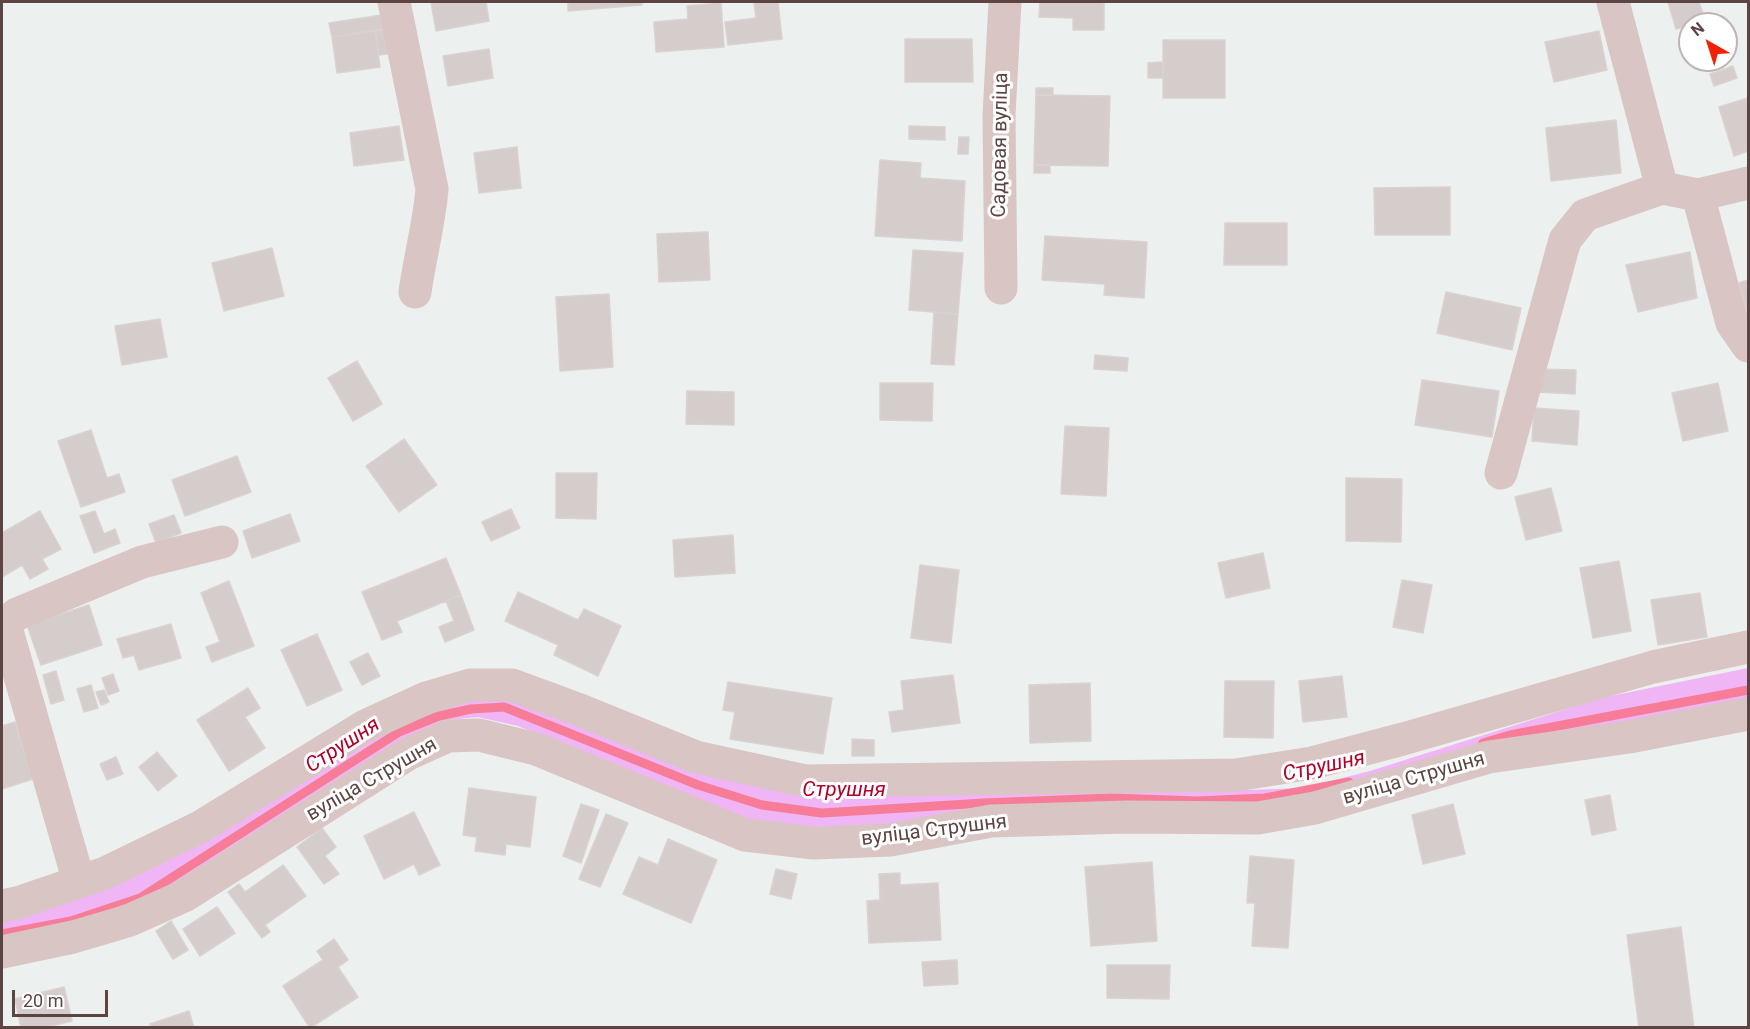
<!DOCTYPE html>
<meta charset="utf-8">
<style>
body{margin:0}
#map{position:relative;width:1750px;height:1029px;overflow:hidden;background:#ecf0ee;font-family:Roboto,sans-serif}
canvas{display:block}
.frame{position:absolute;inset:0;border:3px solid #5c4443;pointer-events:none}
.north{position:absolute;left:1678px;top:12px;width:60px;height:60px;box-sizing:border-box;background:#fff;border:2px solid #beb4b4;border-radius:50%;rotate:321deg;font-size:16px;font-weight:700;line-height:24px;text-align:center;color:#5c4443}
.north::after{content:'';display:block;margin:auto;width:21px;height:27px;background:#f22204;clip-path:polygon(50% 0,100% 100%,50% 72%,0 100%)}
.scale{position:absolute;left:12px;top:990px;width:96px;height:27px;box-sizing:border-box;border:3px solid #5c4443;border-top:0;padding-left:8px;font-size:18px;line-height:21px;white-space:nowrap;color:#5c4443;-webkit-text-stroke:4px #fff;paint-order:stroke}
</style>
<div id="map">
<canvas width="1750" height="1029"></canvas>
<div class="frame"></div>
<div class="north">N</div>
<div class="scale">20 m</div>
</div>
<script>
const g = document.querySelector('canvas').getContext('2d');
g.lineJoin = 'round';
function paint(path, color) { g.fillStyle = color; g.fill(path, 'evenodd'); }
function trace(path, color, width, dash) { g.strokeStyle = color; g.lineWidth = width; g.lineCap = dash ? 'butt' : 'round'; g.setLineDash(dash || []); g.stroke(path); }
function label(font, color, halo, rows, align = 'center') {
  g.font = font + ' Roboto,sans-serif'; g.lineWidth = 6; g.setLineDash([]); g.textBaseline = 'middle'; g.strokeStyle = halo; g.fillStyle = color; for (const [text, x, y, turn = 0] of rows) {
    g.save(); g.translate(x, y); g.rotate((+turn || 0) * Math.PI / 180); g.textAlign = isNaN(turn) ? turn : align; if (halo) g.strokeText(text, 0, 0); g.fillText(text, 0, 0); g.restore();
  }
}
paint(new Path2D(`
 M1748,668v35l-481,100 -381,22 -81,2 -52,-4 -235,-97 -40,-9 -30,3 -291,176 -38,16 -117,27v-21l413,-204 82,-19 182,68 569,27 55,-2 67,-17 231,-73z`), '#f0b5f4');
trace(new Path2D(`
 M1483,743l27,-8 238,-45
 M2,934l69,-13 69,-23 259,-166 40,-16 32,-7 33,-2 194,78 64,20 60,8 162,-10 127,-5 87,3 67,-3 84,-16`), '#f67c98', 9);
const building = new Path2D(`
 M431,2h55l3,19 -53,10z
 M568,2h74v3l-74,6z
 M754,2h24l4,37 -54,6 -3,-23 31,-4z
 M1040,2h64v28h-31v-12l-34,-1z
 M1668,2h31l6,18 -29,9z
 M721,3l3,44 -68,5 -2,-30 34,-3 -1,-13z
 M389,14l2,14 -59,9 -3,-14z
 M391,28l4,25 -16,2 -4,-24z
 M375,31l5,36 -43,6 -5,-36z
 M1599,31l8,39 -53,12 -9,-40z
 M905,39h67l1,43h-68z
 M1163,40h62v58h-62z
 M489,49l4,29 -45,8 -5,-30z
 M1163,62v16h-15v-15z
 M1733,66l4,12 -23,8 -4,-12z
 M1036,88h17v7h-17z
 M1036,95l74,1 -2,70 -74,-1z
 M1748,98v53l-14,5 -15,-49z
 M1616,120l5,53 -70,8 -5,-53z
 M399,126l5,34 -50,6 -4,-33z
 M909,126l36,1v13l-36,-1z
 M959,137h10l-1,17h-10z
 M517,147l4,41 -42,5 -5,-40z
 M880,160l41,3 -1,15 45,3 -3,60 -87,-5z
 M1034,165h16v8h-16z
 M1450,187v48h-75l-1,-47z
 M1225,223h62v42h-63z
 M708,232l2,48 -51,2 -2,-48z
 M1045,236l102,6 -3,56 -40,-3 1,-11 -63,-4z
 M272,248l12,48 -60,15 -12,-48z
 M913,250l50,3 -5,61 -49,-4z
 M1690,252l7,46 -59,14 -12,-47z
 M1748,280v37l-9,-34z
 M1446,292l75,16 -9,42 -75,-17z
 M609,294l4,73 -53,4 -4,-74z
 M934,312l24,2 -4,51 -23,-1z
 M160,319l7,38 -45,8 -7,-39z
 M1095,355l33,3 -1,13 -33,-2z
 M357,361l25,43 -29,17 -25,-43z
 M1538,369l38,1 -1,24 -38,-2z
 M1422,380l77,11 -7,46 -77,-12z
 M880,383h53l-1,38 -52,-1z
 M1718,383l10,48 -45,10 -11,-48z
 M687,391l47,1v33l-48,-1z
 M1534,408l45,3 -2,34 -45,-4z
 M1065,426l44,2 -3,68 -45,-2z
 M91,430l16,48 12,-4 6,18 -44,15 -23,-66z
 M404,439l33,46 -38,27 -33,-46z
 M237,456l14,36 -66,24 -13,-36z
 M556,473h41l-1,46 -40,-1z
 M1346,478l56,1 -1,63 -55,-1z
 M1551,488l11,43 -36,9 -11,-43z
 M511,509l9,19 -29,13 -9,-19z
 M40,511l21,38 -19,10 6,10 -18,10 -8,-14 -20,12v-44z
 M95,511l9,23 11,-5 5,14 -26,10 -14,-37z
 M290,514l10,27 -48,17 -9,-27z
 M174,515l7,18 -25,10 -7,-19z
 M733,535l2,38 -60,4 -2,-37z
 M1263,553l7,35 -44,10 -8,-35z
 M446,558l15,37 -64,26 5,11 -20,8 -20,-48z
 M1619,561l12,70 -38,7 -13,-70z
 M920,565l39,5 -8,73 -40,-5z
 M1402,580l30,5 -9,48 -30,-6z
 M229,581l25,65 -42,16 -6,-15 14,-5 -19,-49z
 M518,592l60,28 6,-11 37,17 -23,50 -44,-21 4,-10 -53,-24z
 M1700,593l7,44 -49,8 -7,-45z
 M461,595l13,35 -29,12 -6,-15 15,-6 -8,-20z
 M89,605l13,40 -61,20 -14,-40z
 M171,624l10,34 -42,12 -5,-15 -11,3 -6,-19z
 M317,634l25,56 -35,16 -26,-56z
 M368,653l12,23 -18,9 -12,-23z
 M56,671l8,29 -13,4 -8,-29z
 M113,674l6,17 -11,4 -6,-17z
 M953,675l7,48 -68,9 -3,-20 15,-2 -3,-29z
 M1342,676l5,41 -44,5 -4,-41z
 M1225,681h49l-1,57 -49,-1z
 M728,682l104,16 -9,56 -93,-15 5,-27 -12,-2z
 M1090,683l1,58 -61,2 -1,-58z
 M91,685l7,23 -14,4 -7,-23z
 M248,688l12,20 -15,9 20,31 -36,23 -32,-51z
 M104,690l5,12 -8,3 -5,-13z
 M15,722l18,57 -31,10v-63z
 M852,739l22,1v16h-22z
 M157,752l20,24 -19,15 -19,-24z
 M116,757l7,17 -16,6 -7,-16z
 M469,788l67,9 -6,50 -24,-3 -1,11 -30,-4 2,-14 -14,-2z
 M1610,795l6,35 -24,5 -7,-35z
 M581,804l18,6 -18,53 -18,-7z
 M1453,804l12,50 -42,10 -11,-49z
 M414,812l26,53 -21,10 -5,-11 -30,15 -20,-43z
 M606,814l22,9 -28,64 -21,-8z
 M322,828l14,19 -11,9 14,18 -15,10 -27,-37z
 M668,839l49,21 -26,63 -68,-29 16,-37 19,8z
 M1250,856l44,4 -6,88 -36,-2 3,-43h-8z
 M1152,862l5,79 -66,5 -6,-79z
 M283,865l23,31 -41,29 5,7 -8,6 -34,-46 11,-8 6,8z
 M776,869l21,5 -6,25 -21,-5z
 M900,873v12l38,-2 3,57 -72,3 -2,-42 13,-1 -1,-26z
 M217,907l18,26 -35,23 -17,-27z
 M171,921l17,29 -15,9 -17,-28z
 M1681,927l13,101h-55l-12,-93z
 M334,939l14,21 -10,7 20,30 -48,31 -27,-42 40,-26 -6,-9z
 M957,960l1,24 -34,2 -2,-24z
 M1107,965h63l-1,34 -62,-1z
 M64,987l8,34 -29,7h-22l-6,-29z
 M189,1011l5,17h-43l-1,-4z`);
paint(building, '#d5cdcb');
trace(building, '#d9d2d0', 1.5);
trace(new Path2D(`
 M394,2l38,187c-3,35 -12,68 -17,103
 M1613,2l49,186
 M1698,195l34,128 16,23
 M1001,288l-2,-173 6,-113
 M1501,473l64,-233 20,-25 77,-27 36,7 50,-12
 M79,882l-74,-258 12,-10 125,-52 80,-20
 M2,906l15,-3 88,-30 95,-46 165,-101 61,-28 44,-13h42l68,25 116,47 110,24 430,-6 76,-12 91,-24 250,-72 95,-20
 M2,952l71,-15 41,-12 16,-5 54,-24 224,-142 40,-18 31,-1 57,14 209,86 69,8 76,-3 101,-19 136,-4 131,1 57,-10 174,-51 140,-20 119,-23`), '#d9c5c4', 33);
label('20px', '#5c4443', '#fff', [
 ["Садовая вуліца",1001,145,-89],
 ["вуліца Струшня",1414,779,-16],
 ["вуліца Струшня",372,780,-30],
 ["вуліца Струшня",934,831,-7]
]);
label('italic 21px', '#b20028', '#fff', [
 ["Струшня",343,746,-33],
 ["Струшня",1324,767,-12],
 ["Струшня",844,791]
]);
</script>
